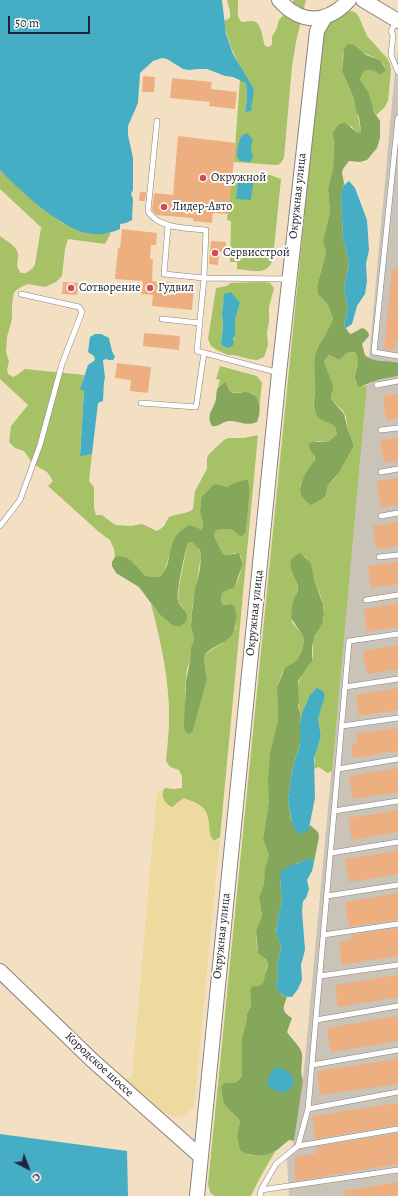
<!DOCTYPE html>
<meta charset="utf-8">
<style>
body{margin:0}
#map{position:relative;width:398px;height:1196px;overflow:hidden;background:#f3e0c3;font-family:Alegreya,serif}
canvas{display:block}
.north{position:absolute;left:8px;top:1148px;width:40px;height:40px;-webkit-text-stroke:3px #fdfcf7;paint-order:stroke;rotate:138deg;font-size:11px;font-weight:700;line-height:16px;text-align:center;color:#22223b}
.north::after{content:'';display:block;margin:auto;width:14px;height:18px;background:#22223b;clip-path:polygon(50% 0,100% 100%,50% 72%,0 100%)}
.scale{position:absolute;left:8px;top:16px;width:82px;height:18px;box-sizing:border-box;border:2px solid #22223b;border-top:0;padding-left:5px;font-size:12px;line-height:14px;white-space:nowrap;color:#22223b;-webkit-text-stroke:3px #fdfcf7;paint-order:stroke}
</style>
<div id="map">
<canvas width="398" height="1196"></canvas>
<div class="north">С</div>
<div class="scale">50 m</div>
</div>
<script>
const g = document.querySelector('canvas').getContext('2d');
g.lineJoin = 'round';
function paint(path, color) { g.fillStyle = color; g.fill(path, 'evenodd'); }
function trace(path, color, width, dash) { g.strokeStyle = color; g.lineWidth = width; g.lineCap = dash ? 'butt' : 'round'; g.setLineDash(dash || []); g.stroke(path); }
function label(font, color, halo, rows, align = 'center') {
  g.font = font + ' Alegreya,serif'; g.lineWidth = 4; g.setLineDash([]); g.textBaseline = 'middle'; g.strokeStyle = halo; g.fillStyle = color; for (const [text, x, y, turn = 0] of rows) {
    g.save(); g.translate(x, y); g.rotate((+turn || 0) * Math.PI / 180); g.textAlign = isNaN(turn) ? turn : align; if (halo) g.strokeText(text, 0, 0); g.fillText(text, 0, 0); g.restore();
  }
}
paint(new Path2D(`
 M398,50v313l-7,-2h-16l-6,-3 25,-277z
 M398,376v820h-109l-2,-37 7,-18 10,-71 63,-685 14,-6z`), '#cac3b8');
paint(new Path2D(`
 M227,0h11c1,8 -3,17 4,22 3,0 6,-1 10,-1 10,0 10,17 13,25l4,1 3,-3v-7l4,-7 3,-10 10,-11 5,-9h12l-10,42 -4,24 -8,92 -4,6 -4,1 -42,-3 6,-83 6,4 1,16 -2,13 9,-23c-14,-22 -26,-42 -30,-68l6,-3v-7z
 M346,10l9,2 4,5 8,19 20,22 3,6 1,7 -3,30 -4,7 -8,7 -4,-9 -3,-13 -9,-14 3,-6 3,-3 8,1 6,4 6,-4c-2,-15 -18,-13 -28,-22l-15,4 -1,18 12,28 7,32 -3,2 -7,-7 -18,13 1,11 -1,18 -5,21 2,23 -7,29 3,12 -9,33 1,8 10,11 5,14c-3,11 -12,19 -16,30 -4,11 -2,22 -2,33 1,11 -5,25 3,34 4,5 12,6 17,11l2,7 -8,7h-13c-1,6 0,14 -2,19 -7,20 -26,23 -3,44l13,-6 2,-3 2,-10 8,-8 18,-31 -6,-16 -2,-13 -3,-6 -12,-12 -1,-3 2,-3 -8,-32 5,-6 10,5 8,-7 7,-1 5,6c-2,8 -6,17 -3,26l7,2 4,-1 -35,386 -5,2 -8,-6 -5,2 1,-13 6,-20 -3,-17 7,-23 -18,5 -6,16c-2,-7 -5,-29 -2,-36 3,-8 10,-13 13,-21 2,-6 0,-12 1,-18 2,-6 5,-11 8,-17 8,-14 -1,-31 -7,-44 -4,-9 -2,-17 -9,-25l-9,24 2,9 -7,24 1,9 11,14 1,5 -2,10 -5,9 -8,6 -7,7 -5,14 1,33 -7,29 -2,19v33l-6,38 6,16 -5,29 -5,13 3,19 -6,14 1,19 10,13c0,5 -1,19 -5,23 -3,2 -9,4 -12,6l1,14 -4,9 -1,9 -4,15v37c-4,9 -9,8 -18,8l-3,5 2,14 5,7 10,9 2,4 -3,14 11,19 9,1 18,-4c-9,14 -17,29 -24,44h-37l-4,-4 -2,-8 114,-1146 7,-19z
 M0,170l22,21 40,32 30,11 19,-1 -6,11 -37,-5 -3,10 -3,27 -6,6 -11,5 -17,-3 -7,3 -7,5 -2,12v15l-5,18 -1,15 3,9 -2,9 1,4 5,3 4,-2 8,-6 59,6 -3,13 3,3 -4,64 12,-1 -3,27 5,6v21l2,7h6l13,10 16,1 11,-2 15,7c8,-4 8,-7 12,-14 8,-4 17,-2 24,-8l2,-18 12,-22v-11l2,-4 15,-14 4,-2h16l14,-3 -38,402 -6,4c-11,-12 2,-28 -18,-38 -3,-1 -6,-3 -9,-3 -6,1 -10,3 -14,7 -8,-1 -14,-13 -8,-19l9,1 8,-1v-12l-3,-6 -9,-3 -4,-6c1,-13 3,-27 3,-40 1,-39 -8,-79 -18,-117l8,10 14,12 11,-17 -6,-8 1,-14 8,-41 1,-3 4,-1c6,4 8,7 9,15l-9,51 -1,18 3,14 -3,7 -1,15 -3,7 -2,20v42l8,-1 14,-50 -3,-20 1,-6 16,-10 15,-16v-18l-4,-6 -9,1c-3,-5 -2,-8 0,-13 4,-2 10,-3 13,-8 4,-6 7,-21 5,-28l-6,-3 -6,2 -6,-1 -9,-18 2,-6 15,-1 6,5 9,-2 4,-42 -2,-10 -16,4 -5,3 -10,-3 -6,3 -8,8 -2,3 -1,14 3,11 -1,7 -3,-1 -24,9 -11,34 -5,5 -13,-1 -12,-13 -12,-6h-7l-1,-8 -4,-9 -11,-8 -51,-46 5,-5 -6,-9 -14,-8 -9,-13 -9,-3 -6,-6 2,-16 17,-21 -28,-26v-143c5,4 15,9 17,15 4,8 -4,13 4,22h5l7,-5 2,-4 6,-36 4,3 -45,-42z
 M232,174l38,1 11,4 -8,79c-4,19 -22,12 -36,11v-7h-7l1,-41 -4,-1z
 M264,282l6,1 4,5 -5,19v15l-2,10 1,13 -4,12 -7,3 -8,-1 -15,-4h-6l-11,-5 -6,-4 -3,-7 8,-51 11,-2 3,-3zM223,299l17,4 -5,17v14l-2,7 -7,7 -5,-5 2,-16 -1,-7z
 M220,366l37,10 5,7 -3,27v-8l-6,-9 -9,-1 -12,1 -3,-3 -3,-7h-2l-6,3 2,-6 -4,-1z`), '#a7c167');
paint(new Path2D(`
 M348,44l6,1 12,10 14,5 5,8 1,3 -6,4 -6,-4 -8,-1 -3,3 -3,6 9,14 5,19 6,9v17l-3,10 -10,12 -7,2 -11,-1 -6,8 -1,4 2,10 -3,14 2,41 6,25 -5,26 4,19 -4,17 5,8 2,1 11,-6c4,1 7,4 7,8l-7,8 3,11c10,9 21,4 33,8v13l-17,3 -22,8c-11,-12 6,-26 -5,-35l-7,1 -8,7 -10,-5 -5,6c2,9 7,17 9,25 1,5 -3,8 -2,13l13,15 4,16 6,16 -16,28 -10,11 -2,10 -2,3 -13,7c-22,-14 -5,-31 4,-46v-3c-16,-18 3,-13 14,-15l8,-7 -2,-7c-5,-5 -14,-6 -18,-11 -6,-10 -1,-23 -2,-34 0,-9 -2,-20 1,-30 4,-12 13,-21 17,-33l-5,-14 -10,-11 -1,-8 9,-33 -3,-12 7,-29 -2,-23 5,-21 1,-18 -1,-18 6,-8 6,-1 13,10 3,-2 -2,-14 -3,-6 -2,-12 -12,-28 2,-22z
 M224,383h2l3,7 3,3c5,1 9,-1 13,-1 16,0 17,19 12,30 -12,5 -18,-2 -29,-1 -6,1 -9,6 -16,5 -7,-13 3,-17 4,-28 1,-8 0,-11 8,-15z
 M244,480h4l2,10 -4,42 -3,3 -3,1 -9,-7 -15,1 -2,6 9,18 6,1 10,-2 3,9v4l-7,20 -2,2 -10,4c-2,4 -3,8 0,13l9,-1c4,4 5,9 4,15 0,24 -17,22 -31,35l-1,6 3,20 -14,50 -2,3 -3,1 -3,-3 -1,-4 2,-46 4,-19 1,-15 3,-7 -3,-14 1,-14 3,-23 5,-20 1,-12 -1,-7 -8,-8 -4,1c-3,8 -12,50 -10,58 2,6 9,9 9,16 0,5 -3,7 -7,9h-7l-14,-12 -20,-27 -23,-14 -4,-7v-4l3,-5c14,-4 22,11 31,19l13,1c17,-12 3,-40 31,-52l12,5 1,-7 -3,-11 1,-14 2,-3 10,-10 4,-1 10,3 5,-3z
 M300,553l8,7 3,4 3,16 9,24 1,10 -2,10 -7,12 -3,10v15l-14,20v6l1,14 -1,5 3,11 -1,8 1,15 -9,31 -4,28 3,21 4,10 14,-2 1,-3 8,7 1,5 -5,25 -3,-3 -14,4 -17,15 2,26 -3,9 -3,19 5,15 -4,20 1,10 -2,9 6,9 5,2c-4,11 -6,14 5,21l-5,14c5,8 13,13 15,22 1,9 -3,17 1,26l-9,61 -5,-1c-4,3 -8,7 -12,10 -10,7 -27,8 -37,0l-3,-14 3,-14 -2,-4 -10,-9 -5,-7 -2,-15 3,-4c9,0 14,1 18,-8v-37l4,-15 1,-9 4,-9 -1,-14 2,-5c10,1 12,-2 13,-11 1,-4 4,-8 2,-13 -1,-4 -6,-6 -9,-9l-2,-23 6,-14 -3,-19 5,-13 1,-15 4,-14 -6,-16 6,-38 -1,-19 2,-29 8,-33 -1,-33 8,-19 12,-8 5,-9 2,-10 -1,-5 -12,-18c0,-7 1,-13 3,-19 1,-3 3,-5 4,-9 1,-14 -19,-27 2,-37z`), '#85a75c');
paint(new Path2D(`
 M163,790c-2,6 2,14 8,17h2l5,-5 6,-4c12,5 24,10 25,25 1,7 -1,12 5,18l6,-4 -26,269c-5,6 -10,12 -18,11 -11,0 -44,-30 -52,-39h8l25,-287z`), '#eeda9e');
paint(new Path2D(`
 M0,0h222l4,34 7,20 21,35 -3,22 -6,1 2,-13 -1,-16 -13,-6 -8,-1 -18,-7h-9l-9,1 -6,-1 -16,-10 -5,-1 -9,3 -13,12 -2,30 -10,23v9l5,23v32l-2,4 2,5 -1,21 -6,3 -6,1v5c-9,4 -18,6 -27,5 -28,-1 -74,-44 -93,-64z
 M247,133l6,7c-1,3 -2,7 -2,10 1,6 4,7 -1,12l-10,-1 -3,-5c1,-8 1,-21 10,-23z
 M239,175l15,1 -3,24 -15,-1z
 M349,181l6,7 12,32 2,30 -3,14 1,17 -2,13 -8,12 -5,18 -6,4 -2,-3 4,-17 -4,-19 5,-26 -6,-25 -2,-41 2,-11z
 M231,292l9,11 -5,17v15l-2,4 1,5c-4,5 -10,5 -13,-1l2,-16 -1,-13 2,-20z
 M95,334h6l8,4 3,13 3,6 -2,3h-4l-3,-1 -3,1 2,18 -1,4 -1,19 -5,2 -6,51 -12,2 4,-65 -4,-2 8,-24 7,-5 -1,-4 -6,-4 2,-15z
 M317,688l6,3 2,5 -7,23 3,17 -7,23 1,39 -6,30 -1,3 -7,3 -6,-4 -3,-6 -4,-25 4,-28 8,-27v-19l2,-12 8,-18z
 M311,858l3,4 -2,9 -5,9 2,9 -3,9 -3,3 -1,10 3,39 -4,15 1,15 -4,9 -6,8c-9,0 -12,-3 -16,-11l2,-9 -1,-10 4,-20 -5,-14 3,-20 3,-9 -2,-26v-6l8,-5z
 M277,1067c5,1 6,2 9,4 15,7 6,25 -8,20 -3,-1 -6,-2 -9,-3 -3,-9 0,-16 8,-21z
 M0,1134l127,17 1,45h-128z`), '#45aec5');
paint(new Path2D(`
 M143,76l12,1 -1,15h-12z
 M172,78l40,4 -1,7 26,3 -2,17 -26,-3 1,-4 -40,-4z
 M178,136l58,7 -8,71 -15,-1 -1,10 -19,-2v-3l-37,-3 -4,-5 2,-17 19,2z
 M140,192h6l-1,9h-6z
 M122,229l35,4 -1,12h-5l-1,14h3l-1,22 42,4 -2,25 -40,-4 1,-11 -12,-1 2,-13 -28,-2 3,-31h2z
 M211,241l15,1 -1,11 -6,-1 -1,13 -9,-1z
 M392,268l6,1v72l-2,-1 -1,10h-11z
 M63,282l16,1 -2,12 -15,-1z
 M144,333l36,3 -1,14 -36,-4z
 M117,363l34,4 -3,26 -18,-2 1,-11 -16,-2z
 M398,394v24l-12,2 -3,-24z
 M398,438v22l-14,3 -4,-23z
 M398,478v27l-17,3 -4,-27z
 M398,522v24l-22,3 -3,-23z
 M398,562v22l-27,4 -3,-22z
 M398,603v24l-31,5 -3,-23z
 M398,645v24l-31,5 -4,-23z
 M398,688v22l-39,6 -3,-21z
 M398,728v23l-45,7 -2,-13 6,-1 -1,-10z
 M398,768v24l-45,7 -4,-23z
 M398,810v22l-46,8 -4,-22z
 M398,851v23l-49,8 -4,-23z
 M398,893v27l-49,7 -4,-25z
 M398,928v28l-56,9 -3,-23 12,-2 -1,-5z
 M398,975v22l-60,10 -3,-22z
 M398,1016v25l-67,11 -4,-24z
 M398,1059v25l-78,11 -3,-24z
 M398,1103v22l-83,14 -3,-23z
 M398,1133v31l-103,17v-24l22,-4 -1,-6z
 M398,1182v14h-53v-5z`), '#eeaf80');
const service = new Path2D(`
 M396,22l-5,9 2,4 -2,20 7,17
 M398,118l-24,234 24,4
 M157,121l-9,90c10,18 40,17 58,19l-2,48 -7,73 82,22
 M168,226l-4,48 40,4 84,1
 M162,319l38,4
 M377,385l21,-4
 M141,403l55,4 8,-54
 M381,430l17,-2
 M381,472l17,-3
 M381,516l17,-3
 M0,526l20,-26 20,-55 22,-81 20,-52 -3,-5 -58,-13
 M379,557l19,-2
 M366,600l32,-5
 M345,687l53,-8
 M342,726l56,-8
 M338,769l60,-10
 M334,811l64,-10
 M331,853l67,-11
 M327,896l71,-11
 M323,935l75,-11
 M320,976l78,-11
 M316,1020l82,-14
 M312,1065l86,-15
 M308,1109l90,-17
 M298,1146l100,-17
 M261,1190l137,-20
 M260,1196l1,-6 15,-26 22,-18 10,-37 41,-468 49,-7`);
const secondary = new Path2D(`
 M279,0c22,25 48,24 70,0
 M363,0l35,21
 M0,971l92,89 108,96
 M197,1196l82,-823 38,-342 8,-14`);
trace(service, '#8a817f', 6);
trace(secondary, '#8a817f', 16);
trace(service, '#fff', 5);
trace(secondary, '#fff', 14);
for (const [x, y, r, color] of [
 [203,178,4,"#d1495b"],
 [164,207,4,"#d1495b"],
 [215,253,4,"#d1495b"],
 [71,288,4,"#d1495b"],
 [150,288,4,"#d1495b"]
]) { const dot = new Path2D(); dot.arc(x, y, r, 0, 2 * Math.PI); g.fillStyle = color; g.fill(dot); trace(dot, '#fdfcf7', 1.5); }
label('12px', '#22223b', '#fdfcf7', [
 ["Окружной",211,178],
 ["Лидер-Авто",172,207],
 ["Сервисстрой",223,253],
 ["Сотворение",79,288],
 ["Гудвил",158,288]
], 'left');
label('12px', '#22223b', '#fdfcf7', [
 ["Окружная улица",298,196,-84],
 ["Окружная улица",255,613,-84],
 ["Окружная улица",222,936,-84],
 ["Кородское шоссе",99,1065,43]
]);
</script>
